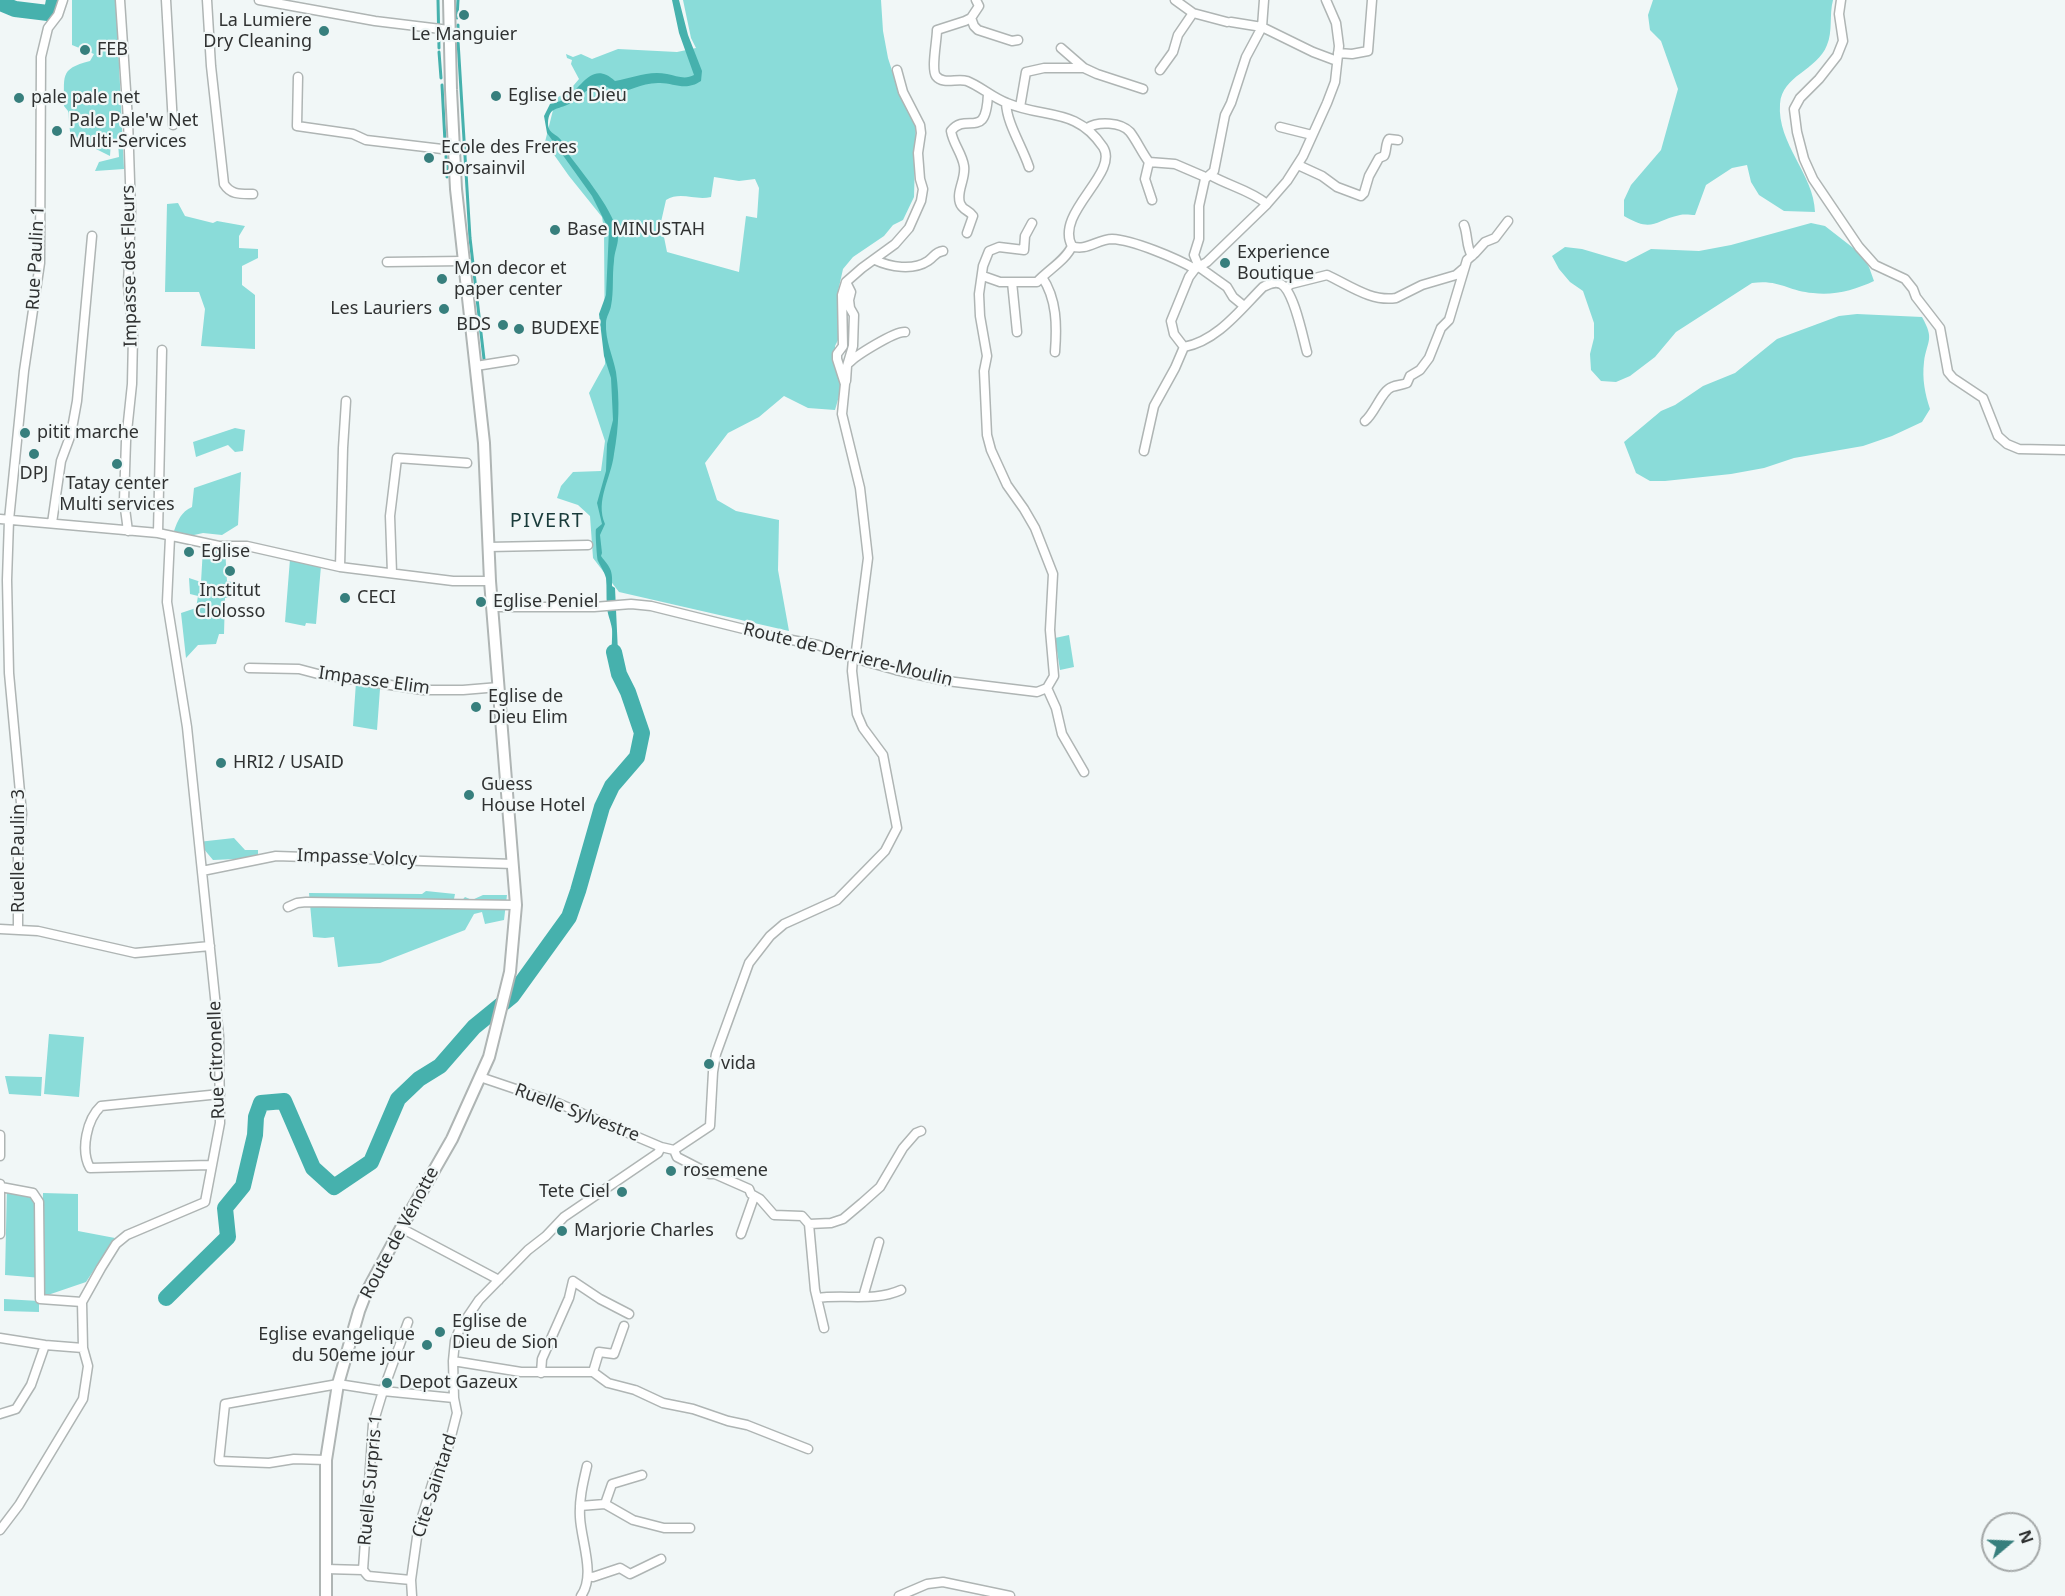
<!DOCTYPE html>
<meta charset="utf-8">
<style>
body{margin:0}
#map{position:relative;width:2065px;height:1596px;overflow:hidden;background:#f1f7f7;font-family:"Noto Sans",sans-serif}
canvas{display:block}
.north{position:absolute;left:1981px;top:1512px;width:60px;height:60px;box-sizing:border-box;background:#f1f7f7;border:2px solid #a4a8a8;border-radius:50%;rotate:71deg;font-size:16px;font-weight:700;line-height:24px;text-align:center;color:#303232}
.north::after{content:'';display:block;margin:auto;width:21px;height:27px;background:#377f7d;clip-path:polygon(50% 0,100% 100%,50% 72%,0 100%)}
</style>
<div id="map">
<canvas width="2065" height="1596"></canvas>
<div class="north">N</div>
</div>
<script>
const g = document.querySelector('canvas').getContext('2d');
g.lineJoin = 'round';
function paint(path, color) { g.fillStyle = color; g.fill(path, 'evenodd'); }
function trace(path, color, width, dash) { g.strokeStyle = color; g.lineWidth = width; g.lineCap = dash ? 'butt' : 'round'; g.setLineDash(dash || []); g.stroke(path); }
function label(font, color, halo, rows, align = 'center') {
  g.font = font + ' "Noto Sans",sans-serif'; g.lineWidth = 4.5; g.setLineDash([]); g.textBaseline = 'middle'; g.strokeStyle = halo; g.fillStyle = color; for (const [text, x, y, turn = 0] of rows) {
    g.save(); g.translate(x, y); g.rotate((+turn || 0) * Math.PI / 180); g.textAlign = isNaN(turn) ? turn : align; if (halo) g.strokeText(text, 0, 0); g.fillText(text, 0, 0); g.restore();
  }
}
paint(new Path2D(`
 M72,0h44l8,169 -29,2 4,-9 20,-5 -1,-15 -7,-1 -1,15 -28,-14h-11l-3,-31 -4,-5c1,-29 -6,-37 26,-45l4,-7 -22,-9z
 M683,0h198l2,31 5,27 8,25 20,41 -2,73 -11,23 -10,5 -9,11 -31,21 -10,12 -6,27 2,42 -4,8v18l7,22 -7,24 -27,-2 -24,-12 -25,21 -31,16 -23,30 12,37 19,11 43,9 -1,50 11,61 -170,-39 -26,-34 -3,-42 -12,-11 -21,-7 4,-12 12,-14 28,-1 4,-30 -16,-48 16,-29 -1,-134 -2,-13 -33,-41 -24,-34 11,-44 12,-6 11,-13 -8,-15 1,-4 -5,-2 -1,-4 7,3 8,-3 11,5 26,-10 59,3 19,-4 -5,-10zM714,177l25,4 16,-2 4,9 -2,30 -11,-2 -7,56 -72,-20 -6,-30 5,-22c15,-9 29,1 45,-3z
 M1653,0h180c-4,15 0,31 -6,45 -10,26 -45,30 -47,59 -3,40 34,70 35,108l-31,-1 -25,-16 -8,-13 -4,-17 -15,3 -26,17 -11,30c-4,0 -10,-1 -15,0 -27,6 -27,18 -56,1v-16l7,-15 30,-35 17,-61 -17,-48 -11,-11 -2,-15z
 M178,203l7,13 28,7 4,-2 28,5 -6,10v12l19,1v9l-16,8v19l13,10v54l-54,-3 4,-37 -6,-17h-34l2,-88z
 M1811,223l14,3 36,28 8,13 5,14c-19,9 -41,15 -61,12 -25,-2 -34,-14 -61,-10l-76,49 -21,25 -25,19 -14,6 -15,-1 -10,-11 -1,-16 4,-16v-15l-11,-32 -13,-9 -11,-13 -7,-13 13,-9 17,2 44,13 25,-13 48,2 32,-6z
 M1857,314l65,3c13,23 5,23 2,45 -2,17 1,32 6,47l-8,13 -30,14 -29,10 -69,12 -30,10 -33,6 -66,7h-15l-14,-8 -12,-31 37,-31 14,-6 28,-19 32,-13 42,-34 62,-23z
 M235,428l10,2 -2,21 -8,1 -7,-7 -32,12 -3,-15z
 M241,472l-3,53 -16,10 -19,-2 -18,4 -11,-6c4,-11 7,-19 18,-24l2,-19z
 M203,548h22l2,33 10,2 -4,14 -8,1 -1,36h-5l-3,10 -18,1 -12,13 -5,-45 15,-5 2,-12 -8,-2 -1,-16 12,4z
 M290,559l31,7 -5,58 -10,-1 -1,3 -20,-4z
 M1069,635l5,32 -14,3 -5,-32z
 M356,682l24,7 -3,41 -24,-4z
 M234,838l11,12h13v8l-45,2 -15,-18z
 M426,891l29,3 -2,10 5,1 7,-8 7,3 11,-5h24l-3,25 -19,4 -3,-12 -8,2 -9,16 -85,33 -42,4 -4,-30 -9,1 -12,-1 -4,-44 113,1z
 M49,1034l35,3 -5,60 -35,-3z
 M5,1076l37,1 -1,19 -32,-2z
 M7,1185l34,10v64l2,-66 35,1v37l37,7 -29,44 -44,15v-19l-37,-3z
 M4,1299l35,2v11l-35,-1z`), '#8adcd9');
paint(new Path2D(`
 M672,0h7l9,35 14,36 -1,10c-16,11 -28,1 -43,2 -18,0 -29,9 -43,10 -19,-19 -30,2 -46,11 -11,6 -20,2 -21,19 0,11 8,10 13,17 3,4 4,9 6,12 15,21 50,61 51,86 0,7 -4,15 -4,23 -2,15 0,30 -3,45 -1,6 -5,11 -5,17 -1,17 7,33 10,49 4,28 3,55 -2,82 -3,25 -19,46 -9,70l-5,11 2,18 -1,3c9,12 12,13 11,30l3,2 4,86c-11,-11 -6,-31 -7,-45 -1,-8 -5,-15 -5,-23 -1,-10 0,-18 -1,-28 -2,-7 -5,-11 -8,-17 -1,-1 -3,-29 -2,-32l6,-5 -5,-21 9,-32 1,-27 6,-24 -2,-42 -7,-22 -5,-42 7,-19 3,-65 -17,-34 -45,-63 -3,-17 6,-12c7,-2 13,-3 18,-7 15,-12 25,-36 47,-16 17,-3 34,-11 52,-7 10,2 18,6 27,1l-15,-42z`), '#46b1ad');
trace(new Path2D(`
 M438,0l1,48
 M457,18l1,-18
 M458,25v13
 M458,41l12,197 14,121
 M439,52l2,26
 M442,85l3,57
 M446,156l1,21`), '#46b1ad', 3);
trace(new Path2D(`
 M0,3l15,6 33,4 4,-2 2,-11
 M166,1298l62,-61 -3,-29 18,-22 12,-51 1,-18 5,-14 23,-2 29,67 21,19 37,-25 27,-63 21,-20 21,-13 34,-39 38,-31 57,-79 9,-26 24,-84 10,-21 25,-29 5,-24 -14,-41 -9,-18 -5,-22`), '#46b1ad', 16);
const minor = new Path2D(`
 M120,0l8,120 3,92 -3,73 5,51 -1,48 -6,57 -2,60 4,30
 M166,0l7,125
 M207,0l4,66 13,118c7,11 16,10 29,10
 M259,0l116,21 74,9
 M976,0l3,6 -8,12 -6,3 -28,9c0,10 -6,39 -1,46 7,9 21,2 31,5 13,5 26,17 40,22 38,16 69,4 96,44 17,26 -49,66 -31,99
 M1175,0l18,13 34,9
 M1264,0l-2,27 51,25 24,9
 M1841,0l-2,14 4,27 -6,15 -18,23 -19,19 -6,11 3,23 7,27 9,20 46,68 16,18 30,14 8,10 3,8 24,31 8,44 5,6 30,20 15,38 9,8 12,5 46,1
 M971,18l3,8 4,4 34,11 6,-1
 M1231,22l31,5 -16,30 -15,46 -6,12 -11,56 -9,8 -6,27v33l-5,16 5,12 28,20 6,10 11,9
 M1061,48l23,20
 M1338,53l14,1 16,-3 4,-51
 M1160,70l13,-18 5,-17 15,-22
 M298,77l-1,49 56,8 13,6 76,9h12
 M1006,103c1,21 16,43 23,64
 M1020,107l6,-35 18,-4h40l13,6 46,15
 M1280,127l32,8
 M1087,128c11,-7 34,-6 43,4 7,9 12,21 19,30l26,2 28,12 2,3
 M1149,162l-4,17 7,21
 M1298,165l24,11 15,11 24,9 3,-3 5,-17 10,-18 5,-2c3,-5 1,-12 5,-17l9,1
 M1210,175c19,11 40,15 57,29
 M1464,225c4,10 2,22 8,31
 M967,233l6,-17c-4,-6 -11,-6 -13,-13 -4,-12 6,-24 4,-37 -2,-13 -11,-22 -13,-35 16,-20 35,11 37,-37
 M1072,246c13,6 26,-7 40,-7 21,1 64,19 83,30
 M875,260c15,7 38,11 53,1 6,-4 7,-9 15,-10
 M387,262l76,-1
 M983,276l17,6h37c11,-12 29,-22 35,-36
 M1042,277c15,22 15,49 13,75
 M1012,282l5,50
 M1286,288l5,-4 36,-9c22,10 44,27 69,23l26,-13 34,-10 7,-6
 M1184,347l-10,-13 -3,-13 18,-44 6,-8 12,-7 60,-58 20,-23 16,-25 24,-53 8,-21 4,-36 -3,-23 -10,-23
 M1184,347c33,-6 56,-37 79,-60 6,-3 12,-6 18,-3 13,7 22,54 26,68
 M849,363c6,-7 46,-32 56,-31
 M476,366l38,-6
 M846,381l1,-15 6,-20 1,-31 -4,-7 -1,-8 2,-8 -5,-10
 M1365,421c10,-8 17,-31 27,-34 5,-2 10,-2 15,-4l3,-7 10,-6 9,-12 12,-30 8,-8 18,-60 8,-7 10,-11 10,-4 13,-17
 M1144,451l10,-45 21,-38 9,-21
 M0,519l158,14 61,13h28l93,21 113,14h37
 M52,523l9,-62 10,-27 6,-33 15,-165
 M158,533l4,-183
 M488,547l100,-2
 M340,567l3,-119 3,-47
 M392,573l-2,-57 7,-58 70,5
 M492,607h102l37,-3 20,2 125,31 42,8 35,13 43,12 51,11 90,11 10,-4 7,-12 -4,-46 3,-56 -18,-46 -11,-19 -17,-24 -16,-35 -4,-15 -3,-64 3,-15 -7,-40 -1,-22 4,-28 6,-15 10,-4 25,3 1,-14 7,-13
 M855,659l13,-101 -8,-70 -18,-74 3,-30 -8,-25v-5l6,-8 -1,-51 4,-13 16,-14 33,-24 14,-16 12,-27 2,-12 -3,-10 -2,-26 3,-20 -1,-8 -17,-33 -6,-22
 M249,668l50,1 19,5 105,16h40l36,-3
 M1047,688l9,20 6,26 22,38
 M202,871l74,-15 237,8
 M288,907l9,-4 9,-1 210,3
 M0,929l38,2 97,22 75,-7
 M18,930v-82l4,-34 -13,-141 -2,-93 2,-60 15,-149 16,-108 1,-206 7,-29 10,-13 5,-15
 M480,1077l80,27 101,43 13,3
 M0,1135v21
 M674,1150l36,-24 3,-54 3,-18 33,-91 21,-27 14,-12 53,-24 48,-49 12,-23 -14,-73 -20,-27 -6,-14 -5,-43 1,-13
 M674,1150l3,7 33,17h5l34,15 2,5 9,5 14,16 28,1 7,8 22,-1 12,-4 19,-16 18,-16 23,-39 13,-15 5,-2
 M211,1165l-121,3c-10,-18 -3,-49 11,-62l119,-12
 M0,1184v50
 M1,1187l32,6 6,9 1,97 42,3
 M809,1224l6,66 9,38
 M401,1228l98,52
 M741,1234l13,-37
 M863,1297l16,-55
 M817,1298c28,-4 57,4 84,-8
 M0,1338l45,7 38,3
 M453,1361l68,11h72l15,11 27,7 28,13 30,6 35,12 19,4 61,24
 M593,1372l6,-20 15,2 10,-28
 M541,1373l1,-14 27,-61 4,-17 27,18 29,15
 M0,1414l16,-5 15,-24 14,-40
 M326,1460l-32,-1 -25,4 -50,-2 6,-57 113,-20 45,7 71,7
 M605,1504l7,-20 30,-9
 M580,1506l25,-2 28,16 31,8h26
 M0,1530l19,-25 64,-106 5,-33 -5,-18 -1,-46 19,-34 15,-24 11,-9 78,-33 15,-79 -1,-87 -32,-309 -20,-125 3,-65
 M326,1569l37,1 5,6 43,4 7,-50 15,-49 13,-25 11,-43 -3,-15 -1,-37 2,-20 5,-13 19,-28 49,-50 18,-14 18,-19 94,-64 3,-6
 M363,1570l10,-146 10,-33 25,-69
 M588,1576l5,1 27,-9 10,6 31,-15
 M411,1580l1,16
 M581,1596c15,-21 0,-55 -1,-79 -1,-18 3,-34 7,-51
 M899,1596l28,-12 16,-2 67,14`);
const tertiary = new Path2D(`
 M326,1596v-136l12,-76 21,-73 7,-18 35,-65 51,-89 37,-82 21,-85 6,-67 -26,-324 -6,-138 -28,-254 -5,-99 -2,-90`);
trace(minor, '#afb5b4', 11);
trace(tertiary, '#afb5b4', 14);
trace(minor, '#fff', 8);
trace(tertiary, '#fff', 10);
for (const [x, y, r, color] of [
 [464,15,6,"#377f7d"],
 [324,31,6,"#377f7d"],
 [85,50,6,"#377f7d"],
 [496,96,6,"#377f7d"],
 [19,98,6,"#377f7d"],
 [57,131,6,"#377f7d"],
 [429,158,6,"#377f7d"],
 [555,230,6,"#377f7d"],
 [1225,263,6,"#377f7d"],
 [442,279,6,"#377f7d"],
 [444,309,6,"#377f7d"],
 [503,325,6,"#377f7d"],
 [519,329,6,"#377f7d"],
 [25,433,6,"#377f7d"],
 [34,454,6,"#377f7d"],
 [117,464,6,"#377f7d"],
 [189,552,6,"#377f7d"],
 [230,571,6,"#377f7d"],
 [345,598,6,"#377f7d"],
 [481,602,6,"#377f7d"],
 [476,707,6,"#377f7d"],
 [221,763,6,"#377f7d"],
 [469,795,6,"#377f7d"],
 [709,1064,6,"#377f7d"],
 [671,1171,6,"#377f7d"],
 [622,1192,6,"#377f7d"],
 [562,1231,6,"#377f7d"],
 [440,1332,6,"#377f7d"],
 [427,1345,6,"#377f7d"],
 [387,1383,6,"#377f7d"]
]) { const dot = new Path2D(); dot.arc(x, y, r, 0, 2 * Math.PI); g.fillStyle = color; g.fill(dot); trace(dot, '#f1f7f7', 2); }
label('18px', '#303232', '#f1f7f7', [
 ["La Lumiere",312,21,"right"],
 ["Dry Cleaning",312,42,"right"],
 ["Le Manguier",464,35,"center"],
 ["FEB",97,50],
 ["Eglise de Dieu",508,96],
 ["pale pale net",31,98],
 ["Pale Pale'w Net",69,121],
 ["Multi-Services",69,142],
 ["Ecole des Freres",441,148],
 ["Dorsainvil",441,169],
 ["Base MINUSTAH",567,230],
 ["Experience",1237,253],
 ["Boutique",1237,274],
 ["Mon decor et",454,269],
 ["paper center",454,290],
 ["Les Lauriers",432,309,"right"],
 ["BDS",491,325,"right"],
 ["BUDEXE",531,329],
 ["pitit marche",37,433],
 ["DPJ",34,474,"center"],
 ["Tatay center",117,484,"center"],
 ["Multi services",117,505,"center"],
 ["Eglise",201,552],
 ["Institut",230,591,"center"],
 ["Clolosso",230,612,"center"],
 ["CECI",357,598],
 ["Eglise Peniel",493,602],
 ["Eglise de",488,697],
 ["Dieu Elim",488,718],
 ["HRI2 / USAID",233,763],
 ["Guess",481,785],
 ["House Hotel",481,806],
 ["vida",721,1064],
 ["rosemene",683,1171],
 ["Tete Ciel",610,1192,"right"],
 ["Marjorie Charles",574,1231],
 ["Eglise de",452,1322],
 ["Dieu de Sion",452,1343],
 ["Eglise evangelique",415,1335,"right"],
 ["du 50eme jour",415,1356,"right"],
 ["Depot Gazeux",399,1383]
], 'left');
label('18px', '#303232', '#f1f7f7', [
 ["Rue Paulin 1",36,258,-87],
 ["Impasse des Fleurs",130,266,-91],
 ["Route de Derriere-Moulin",848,655,14],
 ["Impasse Elim",374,681,8],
 ["Ruelle Paulin 3",19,851,-90],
 ["Impasse Volcy",357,858,2],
 ["Rue Citronelle",217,1060,-92],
 ["Ruelle Sylvestre",577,1113,21],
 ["Route de Vénotte",400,1233,-62],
 ["Ruelle Surpris 1",371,1480,-85],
 ["Cite Saintard",435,1486,-72]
]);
g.letterSpacing = '1.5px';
label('20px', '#1a3c3b', '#f1f7f7', [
 ["PIVERT",547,521]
]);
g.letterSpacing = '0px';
</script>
